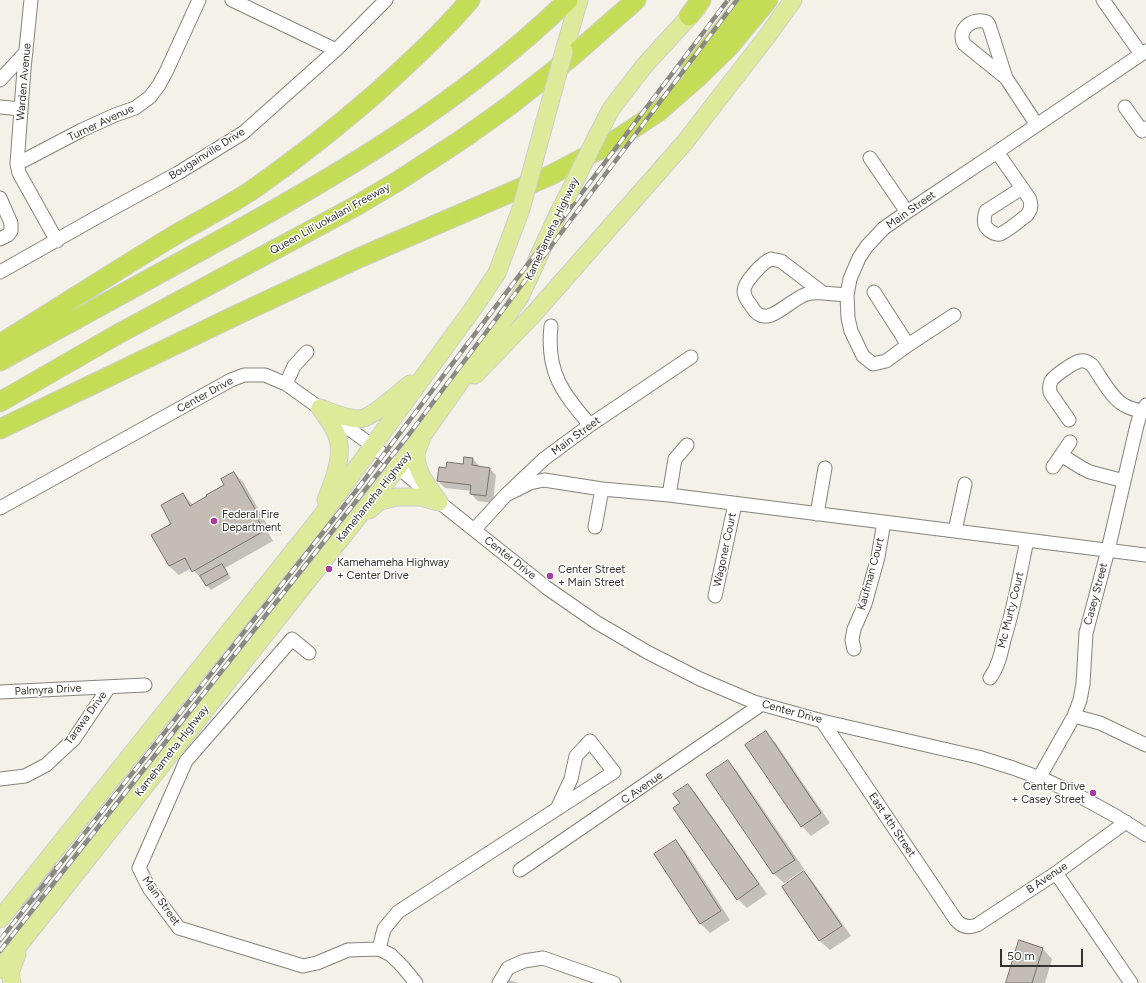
<!DOCTYPE html>
<meta charset="utf-8">
<style>
body{margin:0}
#map{position:relative;width:1146px;height:983px;overflow:hidden;background:#f4f1e8;font-family:Figtree,sans-serif}
canvas{display:block}
.scale{position:absolute;left:1000px;top:949px;width:83px;height:18px;box-sizing:border-box;border:2px solid #34332f;border-top:0;padding-left:5px;font-size:12px;line-height:14px;white-space:nowrap;color:#34332f;-webkit-text-stroke:3px #fff;paint-order:stroke}
</style>
<div id="map">
<canvas width="1146" height="983"></canvas>
<div class="scale">50 m</div>
</div>
<script>
const g = document.querySelector('canvas').getContext('2d');
g.lineJoin = 'round';
function paint(path, color) { g.fillStyle = color; g.fill(path, 'evenodd'); }
function trace(path, color, width, dash) { g.strokeStyle = color; g.lineWidth = width; g.lineCap = dash ? 'butt' : 'round'; g.setLineDash(dash || []); g.stroke(path); }
function label(font, color, halo, rows, align = 'center') {
  g.font = font + ' Figtree,sans-serif'; g.lineWidth = 3; g.setLineDash([]); g.textBaseline = 'middle'; g.strokeStyle = halo; g.fillStyle = color; for (const [text, x, y, turn = 0] of rows) {
    g.save(); g.translate(x, y); g.rotate((+turn || 0) * Math.PI / 180); g.textAlign = isNaN(turn) ? turn : align; if (halo) g.strokeText(text, 0, 0); g.fillText(text, 0, 0); g.restore();
  }
}
paint(new Path2D(`
 M473,459l6,7v1l11,2 6,6 -3,28 -15,-2 -7,-7 1,-3 -27,-3 -7,-7 9,-12 17,-4z
 M234,473l9,9 25,44 -3,1 8,14 -48,27 6,10 -20,12 -19,-22 -13,7 -10,-9 -17,-31 20,-11 11,-30 10,11 32,-20z
 M765,733l10,9 55,81 -19,13 -9,-10z
 M727,761l10,10 67,98 -20,14 -10,-9 -67,-99z
 M688,785l9,10 70,99 -20,14 -9,-9 -57,-95z
 M676,841l9,10 45,69 -20,13 -9,-9 -45,-69z
 M55,860l2,14 -8,7 -1,5 -7,8 -2,4 -12,10h-5l-6,2z
 M804,872l9,10 38,54 -21,14 -10,-9 -37,-54z
 M60,875l8,1 -34,39 -2,-5 4,-1 5,-10 5,-3 5,-9 6,-5z
 M1020,942l23,7 9,10 -7,24h-38z
 M505,979l14,4h-15z`), '#0003');
const building = new Path2D(`
 M464,457l9,1 -1,7 18,3 -4,28 -16,-2 1,-9 -34,-4 2,-14 7,1 1,-6 16,2z
 M234,472l25,44 -2,2 7,13 -72,41 -7,-14 -16,8 -18,-31 20,-11 -10,-19 22,-12 7,13 17,-10 -1,-1 18,-10 -3,-6z
 M222,564l6,10 -22,12 -6,-10z
 M766,731l55,82 -20,14 -56,-82z
 M728,760l67,100 -22,14 -67,-99z
 M688,784l71,100 -22,16 -64,-92 7,-5 -7,-9z
 M676,840l45,71 -21,13 -46,-70z
 M54,863l2,9 -8,7 -2,5 -7,8 -1,4 -13,11h-5z
 M804,871l38,55 -23,15 -37,-54z
 M1019,940l24,8 -11,35h-26z`);
paint(building, '#c4bdb6');
trace(building, '#79736c', 1);
const minor = new Path2D(`
 M31,0l-7,69 -7,95 2,9 38,68
 M232,0l104,50
 M1103,0l38,54
 M1006,78l-17,-53 -2,-3c-14,-5 -31,7 -23,22l42,34 31,47
 M0,80l26,-28
 M0,107l21,2
 M1125,107l17,24 4,-3
 M997,152l32,46c3,6 2,12 -2,17 -5,4 -21,17 -27,19 -5,1 -11,-3 -14,-7 -3,-5 -2,-10 0,-16l36,-23
 M870,158l37,54
 M17,164l65,-34 33,-15 20,-7 15,-11 9,-12 8,-15 32,-70
 M0,198l11,25v8l-3,4 -8,4
 M771,259l10,2 42,32c-5,0 -11,-1 -16,1 -12,3 -32,24 -43,22 -5,0 -9,-4 -12,-9 -3,-5 -8,-9 -8,-16 0,-9 19,-29 27,-32z
 M0,272l99,-56 79,-43 65,-40 93,-83 50,-50
 M874,292l34,53
 M823,293l24,2
 M954,315l-46,30 -22,16 -13,3 -10,-8 -12,-25 -3,-13 -1,-23 3,-16 9,-21 8,-12 17,-18 23,-16 90,-60 149,-101
 M551,326c-5,46 11,66 39,99
 M286,384l8,-18 13,-14
 M1069,420l-18,-26c-2,-4 -2,-8 0,-13 3,-5 23,-19 29,-20 5,-1 8,1 12,4 9,12 19,33 32,40 5,3 12,5 18,6
 M1061,455l21,13 8,4 34,9
 M1053,467l17,-25
 M506,495l24,-12 14,-3 58,9 67,6 477,60
 M669,495l6,-36 12,-14
 M0,508l231,-128 13,-5h21l21,9 87,62 66,56 108,86 49,34 51,30 53,27 54,23 68,19 156,36 35,11 35,13 33,16 33,18 32,20
 M817,514l8,-46
 M595,527l7,-38
 M474,530l32,-35 38,-36 46,-34 101,-68
 M955,531l10,-47
 M715,596l20,-92
 M854,649l-2,-9 2,-11 11,-25 13,-47 6,-35
 M309,653l-17,-14 -106,122 -47,107 10,20 30,40 124,38 14,-3 31,-13 31,-1 12,6 12,12 13,16
 M990,678c8,-11 11,-24 14,-38 10,-32 16,-66 23,-100
 M0,692l145,-7
 M1074,716l26,7 46,22
 M822,721l134,199c6,7 13,8 21,5l79,-52 70,-51
 M1039,778l35,-62 6,-16 3,-16 3,-51 22,-83 29,-125 3,-10 6,-10
 M0,779l25,-3 21,-11 28,-26 35,-52
 M520,870l242,-166
 M1056,873l75,110
 M379,949l5,-20 14,-17 216,-140 -24,-31 -14,15 -5,23 -14,30
 M499,983l9,-15 16,-7 19,-3 71,25`);
const major = new Path2D(`
 M564,51l15,-51
 M644,66l54,-59
 M475,375l56,-58 154,-175 83,-107 25,-35
 M320,408c11,4 26,11 39,11 14,-1 39,-26 51,-35
 M320,408c5,7 11,15 15,23 11,21 -1,49 -9,69
 M421,440c-2,5 -5,10 -5,15 0,18 13,33 23,47
 M369,510l11,-9 17,-4h24l18,5
 M0,919l320,-401 155,-212 22,-33 24,-64
 M0,969l346,-437 52,-65 24,-31 98,-139 39,-85 8,-15
 M12,983l-2,-10 7,-19`);
const highway = new Path2D(`
 M689,16l12,-16
 M691,69l56,-69
 M0,344c60,-37 120,-76 180,-112 26,-15 54,-29 78,-46 41,-29 80,-60 117,-92 33,-30 66,-60 95,-94
 M0,361c67,-37 135,-74 202,-111 130,-71 259,-146 366,-250
 M0,402l118,-68 238,-128 42,-25 63,-41 48,-34 61,-48 66,-58
 M0,429l243,-117 118,-55 190,-82 57,-30 50,-33 41,-36 29,-28 40,-48`);
trace(minor, '#85837a', 15);
trace(major, '#cececd', 19);
trace(highway, '#cececd', 21);
trace(minor, '#fff', 13);
trace(major, '#dcea9a', 17);
trace(highway, '#c5dc56', 19);
const rail = new Path2D(`
 M0,940l359,-453 369,-487
 M0,951l410,-518 327,-433`);
trace(rail, '#8b8983', 4.5);
trace(rail, '#fff', 3, [9]);
const majorBridge = new Path2D(`
 M567,197l29,-59 15,-29 33,-43
 M521,209l43,-158`);
trace(majorBridge, '#cececd', 19, []);
trace(majorBridge, '#dcea9a', 17);
for (const [x, y, r, color] of [
 [214,521,4,"#a93d9e"],
 [329,569,4,"#a93d9e"],
 [550,576,4,"#a93d9e"],
 [1093,793,4,"#a93d9e"]
]) { const dot = new Path2D(); dot.arc(x, y, r, 0, 2 * Math.PI); g.fillStyle = color; g.fill(dot); trace(dot, '#fff', 1.5); }
label('11px', '#34332f', '#fff', [
 ["Warden Avenue",24,82,-85],
 ["Turner Avenue",101,123,-25],
 ["Bougainville Drive",207,154,-32],
 ["Main Street",911,210,-35],
 ["Queen Liliʻuokalani Freeway",330,219,-29],
 ["Kamehameha Highway",552,229,-65],
 ["Center Drive",205,395,-29],
 ["Main Street",576,436,-36],
 ["Kamehameha Highway",374,497,-51],
 ["Wagoner Court",725,550,-78],
 ["Center Drive",510,558,38],
 ["Kaufman Court",871,574,-75],
 ["Casey Street",1096,594,-75],
 ["Mc Murty Court",1011,610,-76],
 ["Palmyra Drive",48,690,-3],
 ["Center Drive",792,712,15],
 ["Tarawa Drive",86,718,-54],
 ["Kamehameha Highway",172,751,-52],
 ["C Avenue",642,788,-35],
 ["East 4th Street",892,825,56],
 ["B Avenue",1047,878,-34],
 ["Main Street",161,901,55]
]);
label('11px', '#34332f', '#fff', [
 ["Federal Fire",222,515],
 ["Department",222,528],
 ["Kamehameha Highway",337,563],
 ["+ Center Drive",337,576],
 ["Center Street",558,570],
 ["+ Main Street",558,583],
 ["Center Drive",1085,787,"right"],
 ["+ Casey Street",1085,800,"right"]
], 'left');
</script>
